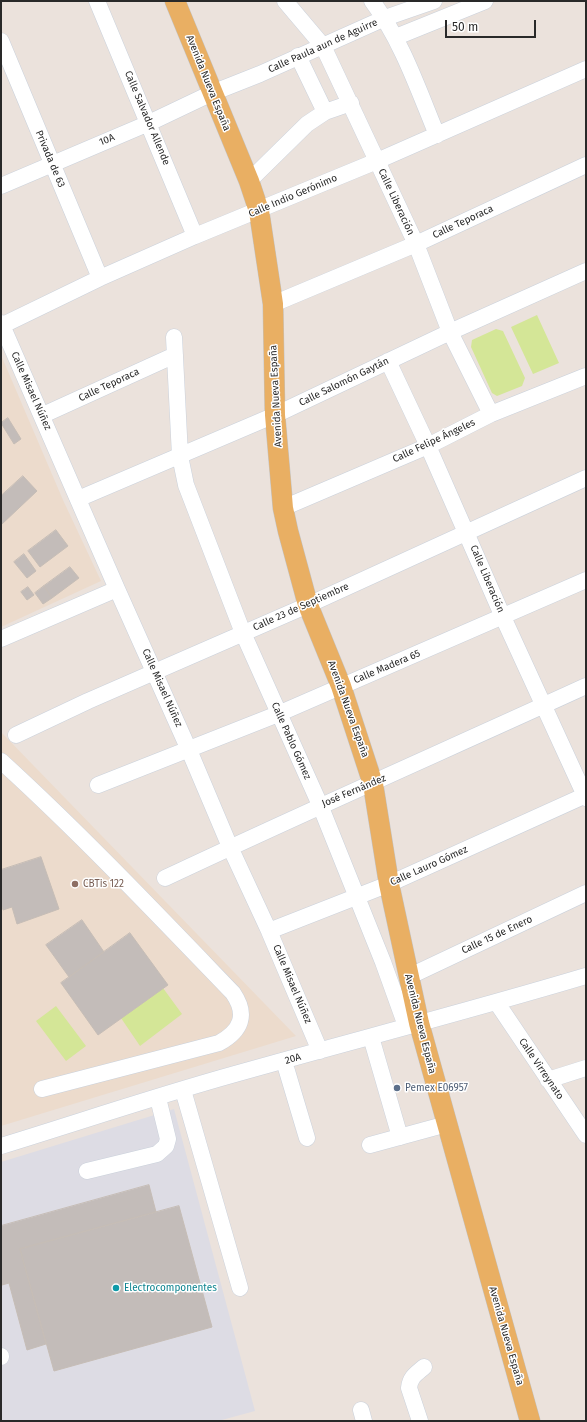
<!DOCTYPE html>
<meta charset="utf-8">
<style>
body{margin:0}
#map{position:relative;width:587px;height:1422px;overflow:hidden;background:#ebe2dc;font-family:"Fira Sans",sans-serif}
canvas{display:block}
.frame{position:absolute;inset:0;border:2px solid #292929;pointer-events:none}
.scale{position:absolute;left:445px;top:20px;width:91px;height:18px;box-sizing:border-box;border:2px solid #292929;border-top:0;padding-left:5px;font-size:12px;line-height:14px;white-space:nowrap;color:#292929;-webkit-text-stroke:3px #fff;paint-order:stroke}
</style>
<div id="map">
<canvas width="587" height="1422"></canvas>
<div class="frame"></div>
<div class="scale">50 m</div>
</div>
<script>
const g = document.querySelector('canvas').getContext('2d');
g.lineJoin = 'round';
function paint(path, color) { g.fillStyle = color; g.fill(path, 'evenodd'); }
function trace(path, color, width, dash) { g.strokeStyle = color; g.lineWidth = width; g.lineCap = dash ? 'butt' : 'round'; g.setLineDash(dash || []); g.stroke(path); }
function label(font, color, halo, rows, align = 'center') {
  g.font = font + ' "Fira Sans",sans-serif'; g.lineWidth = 3; g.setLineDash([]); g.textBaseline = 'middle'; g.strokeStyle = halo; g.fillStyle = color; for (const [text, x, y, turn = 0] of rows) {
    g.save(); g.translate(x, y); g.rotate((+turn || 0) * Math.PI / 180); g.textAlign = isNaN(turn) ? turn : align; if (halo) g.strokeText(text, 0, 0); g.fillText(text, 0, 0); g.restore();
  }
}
paint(new Path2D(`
 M174,1109l81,302 -37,10h-217v-259z`), '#dddce4');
paint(new Path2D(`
 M1,355l62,145 38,81 -100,46z
 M1,732l295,304 -295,90z`), '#ecdbcc');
paint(new Path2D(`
 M537,315l22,48 -26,11 -22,-47z
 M496,329l7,2 22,47 -3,8 -25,10 -5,-3 -21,-46 1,-7z
 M163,988l19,26 -42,32 -19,-28z
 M56,1006l30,40 -20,15 -30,-40z`), '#d4e697');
const building = new Path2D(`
 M8,418l13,21 -7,5 -13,-21z
 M23,476l14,15 -35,33 -1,-28z
 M56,530l12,16 -28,21 -12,-16z
 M24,554l12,17 -9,7 -13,-16z
 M70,567l9,11 -27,20 -8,-12z
 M44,586l8,12 -9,6 -8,-11z
 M28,587l6,8 -7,5 -6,-8z
 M41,857l18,52 -42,15 -5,-17 -9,3 -2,-7v-33z
 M82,920l22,32 -35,25 -23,-32z
 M130,933l38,52 -70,50 -37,-52z
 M149,1185l7,27 -136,37 26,95 -19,6 -18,-67 -7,2 -1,-4v-55z
 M179,1206l33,121 -158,44 -34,-122z`);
paint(building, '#c3bcb9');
trace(building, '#c6bdb6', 1);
const minor = new Path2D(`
 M97,1l98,235
 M285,1l38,45 93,198 34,88 41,82
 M372,1c30,40 46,88 65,134
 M396,37l89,-36
 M1,41l99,237
 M298,56l27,56
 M249,181l58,-57 18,-12 26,-9
 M1,186l148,-63 63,-30 48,-19 125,-56 49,-17
 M273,304l143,-60 170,-79
 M1,323l116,266 72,161 41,97 39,84 51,120
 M1,326l99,-48 95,-42 182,-75 209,-92
 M174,337l6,119 6,29 57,148 77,172 63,157 23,64
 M388,361l40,85 75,171 83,181
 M43,415l132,-60
 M78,499l197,-84 175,-83 136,-61
 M283,508l145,-62 63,-32 95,-38
 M1,639l116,-50
 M16,735l72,-34 220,-96 278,-127
 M1,761c81,74 156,153 232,232 15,22 8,38 -14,50l-177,46
 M98,785l180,-71 308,-134
 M165,878c140,-66 281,-128 421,-192
 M269,931l120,-47 197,-89
 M408,977l178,-84
 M497,1003l89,132
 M371,1037l29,100
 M284,1061l23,77
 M548,1080l38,-12
 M183,1090l57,198
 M370,1145l77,-21
 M1,1146c78,-24 155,-50 234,-72 117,-33 234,-63 351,-98
 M87,1171l70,-17 9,-8 2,-7 -10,-41
 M1,1356v1
 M361,1410l3,11
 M420,1421l-11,-33c1,-11 7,-14 15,-21`);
const major = new Path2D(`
 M175,1l74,180 10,30 14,93 2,111 8,93 5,23 20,74 33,81 32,98 16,100 30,139 111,398`);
trace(minor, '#cad1db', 17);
trace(major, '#c3c3c3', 21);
trace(minor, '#fff', 16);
trace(major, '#e9af63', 20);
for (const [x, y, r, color] of [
 [75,884,4,"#8d6e63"],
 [397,1088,4,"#5c6f8a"],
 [116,1288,4,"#0f9aa8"]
]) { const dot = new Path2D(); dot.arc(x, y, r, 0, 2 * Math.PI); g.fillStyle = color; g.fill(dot); trace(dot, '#fff', 1.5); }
label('10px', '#292929', '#fff', [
 ["Calle Paula aun de Aguirre",323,46,-24],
 ["Avenida Nueva España",208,83,68],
 ["Calle Salvador Allende",147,118,67],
 ["10A",107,140,-22],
 ["Privada de 63",50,159,67],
 ["Calle Indio Gerónimo",293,196,-23],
 ["Calle Liberación",396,202,65],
 ["Calle Teporaca",463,222,-25],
 ["Calle Salomón Gaytán",344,382,-26],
 ["Calle Teporaca",109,385,-25],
 ["Calle Misael Núñez",31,391,66],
 ["Avenida Nueva España",276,396,-93],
 ["Calle Felipe Ángeles",434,441,-25],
 ["Calle Liberación",487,579,67],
 ["Calle 23 de Septiembre",301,607,-24],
 ["Calle Madera 65",387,667,-23],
 ["Calle Misael Núñez",162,688,66],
 ["Avenida Nueva España",348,709,70],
 ["Calle Pablo Gómez",291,741,66],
 ["José Fernández",354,791,-23],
 ["Calle Lauro Gómez",429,866,-24],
 ["Calle 15 de Enero",497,935,-25],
 ["Calle Misael Núñez",292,984,67],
 ["Avenida Nueva España",420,1024,76],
 ["20A",293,1059,-16],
 ["Calle Virreynato",541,1069,56],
 ["Avenida Nueva España",506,1336,74]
]);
label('10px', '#785e54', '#fff', [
 ["CBTis 122",83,884]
], 'left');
label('10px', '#4e5e75', '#fff', [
 ["Pemex E06957",405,1088]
], 'left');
label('10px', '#0d838f', '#fff', [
 ["Electrocomponentes",124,1288]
], 'left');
</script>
